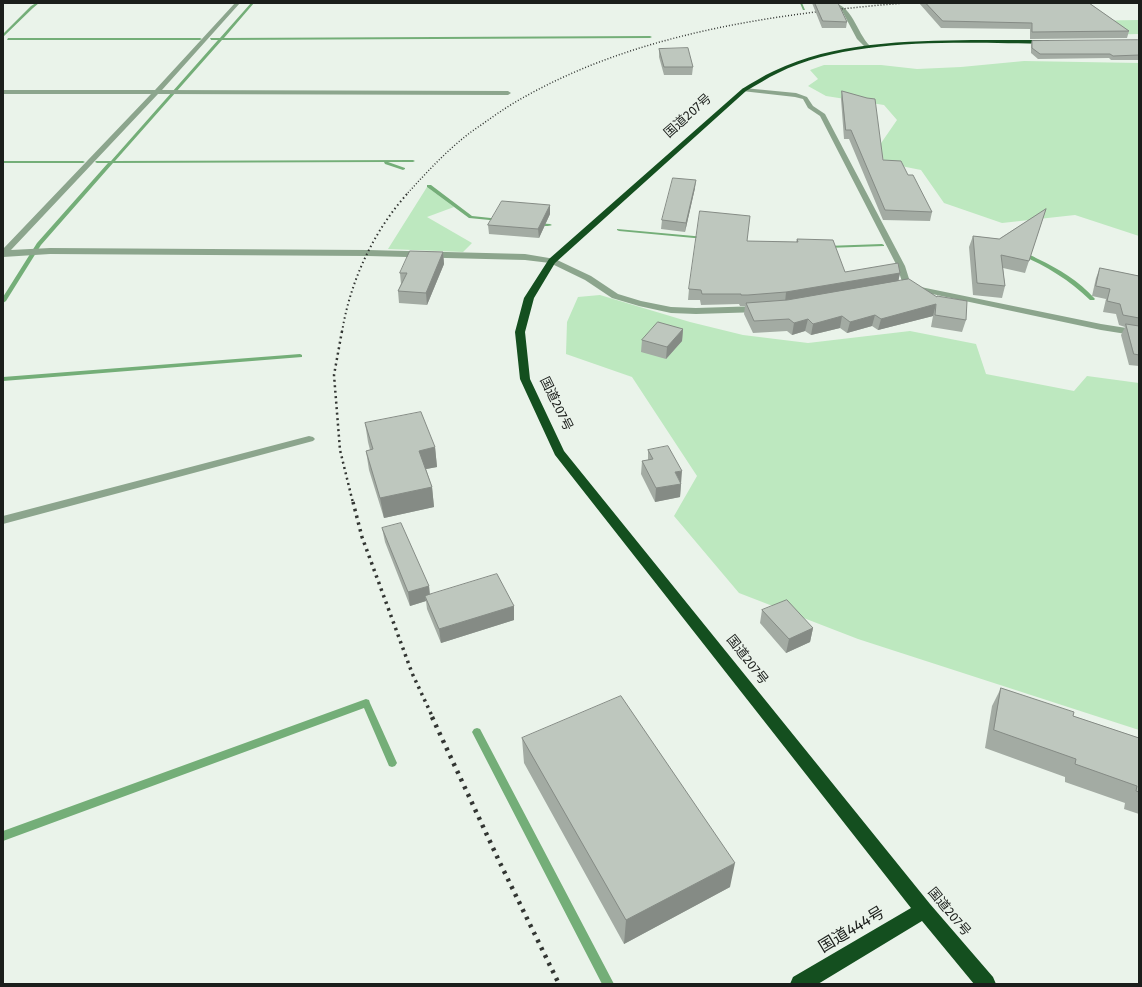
<!DOCTYPE html>
<meta charset="utf-8">
<style>
body{margin:0}
#map{position:relative;width:1142px;height:987px;overflow:hidden;background:#eaf3ea;font-family:"Fira Sans",sans-serif}
canvas{display:block}
.frame{position:absolute;inset:0;border:4px solid #1b1e1b;pointer-events:none}
</style>
<div id="map">
<canvas width="1142" height="987"></canvas>
<div class="frame"></div>
</div>
<script>
const g = document.querySelector('canvas').getContext('2d');
g.lineJoin = 'round';
function paint(path, color) { g.fillStyle = color; g.fill(path, 'evenodd'); }
function trace(path, color, width, dash) { g.strokeStyle = color; g.lineWidth = width; g.lineCap = dash ? 'butt' : 'round'; g.setLineDash(dash || []); g.stroke(path); }
function label(font, color, halo, rows, align = 'center') {
  g.font = font + ' "Fira Sans","Noto Sans JP",sans-serif'; g.lineWidth = 4; g.setLineDash([]); g.textBaseline = 'middle'; g.strokeStyle = halo; g.fillStyle = color; for (const [text, x, y, turn = 0] of rows) {
    g.save(); g.translate(x, y); g.rotate((+turn || 0) * Math.PI / 180); g.textAlign = isNaN(turn) ? turn : align; if (halo) g.strokeText(text, 0, 0); g.fillText(text, 0, 0); g.restore();
  }
}
paint(new Path2D(`
 M1139,20v14l-48,1 -17,-14z
 M1024,61l115,2v173l-64,-21 -73,8 -58,-20 -23,-33 -35,-7 -9,-14 20,-29 -13,-15 -58,-9 -18,-10 10,-7 -8,-9 14,-5h57l36,4 44,-2z
 M427,187l27,20 -27,10 45,26 -9,9 -75,-3z
 M600,295l90,27 53,13 65,8 102,-12 66,13 10,30 88,17 13,-15 52,7v347l-281,-91 -119,-46 -65,-77 23,-40 -65,-99 -66,-23 1,-32 11,-25z`), '#bde8bf');
paint(new Path2D(`
 M36,3h3l-6,5 -30,29v-3l28,-28z
 M251,3h3l-30,35 426,-2 2,1 -2,1 -428,2 -107,121 298,-1 2,1 -2,1h-25l17,6v1l-2,1 -18,-6 -1,-2 -271,1 -72,82 -35,56 -3,2v-6l34,-54 71,-80h-11l-2,-1 1,-1h15l107,-121h-7l-1,-2h10z
 M800,3h2l3,7h-2z
 M8,38h192l2,1 -2,1h-193z
 M3,161h80l2,1 -2,1h-80z
 M427,185h4l41,31 28,3 2,1 -2,1 -31,-3 -42,-31z
 M535,223l15,1 2,1c-4,2 -13,1 -17,-1z
 M617,229l88,8 2,1 -2,1 -86,-8 -2,-1z
 M882,244l2,1v1l-58,2 -2,-1 2,-1z
 M1020,253c6,0 13,3 18,6 21,10 41,22 57,40l-1,1h-4c-21,-20 -43,-34 -70,-45z
 M300,354l2,1v2l-299,24v-4z
 M366,699l3,1 1,3 27,60 -2,3 -3,1 -3,-1 -25,-58 -361,133v-10z
 M477,728l3,1 134,255h-12l-130,-252 2,-3z`), '#74ae78');
paint(new Path2D(`
 M235,3h5l-78,87 346,1 3,2 -3,2 -350,-1 -147,156 39,-2 318,2 157,4 30,5 36,17 27,18 23,7 30,6 25,1 64,-2 5,3 -5,3 -64,2 -25,-1 -32,-7 -27,-8 -27,-18 -35,-17 -25,-3 -157,-4 -318,-2 -47,3v-8l148,-155h-148v-4h152z
 M831,3c21,0 25,29 39,43v2h-4l-9,-9 -16,-30z
 M744,88l52,5 11,4 6,9 12,8 80,152 6,19 190,39 38,6v6l-38,-6 -197,-42 -7,-22 -77,-150 -12,-8 -5,-9 -8,-2 -53,-6v-2z
 M309,436l4,1 2,2 -2,2 -310,83v-8z`), '#8ca58d');
paint(new Path2D(`
 M972,40h76l3,2 -3,2c-83,-1 -195,-8 -270,29 -11,5 -21,12 -32,18l-191,172 -21,35 -9,34 5,47 34,72 366,453 63,73 3,7h-22l-52,-63 -104,63h-28l3,-7 118,-69 -356,-453 -35,-76 -5,-47 9,-34 25,-39 193,-170c10,-6 21,-13 32,-18 60,-29 132,-30 198,-31z`), '#144f1f');
trace(new Path2D(`
 M406,195c20,-22 41,-45 65,-63 16,-11 32,-23 48,-32 116,-67 254,-86 385,-97`), '#323532', 1.5, [1, 2]);
trace(new Path2D(`
 M342,332c8,-50 31,-100 65,-138`), '#323532', 2, [1.5, 3]);
trace(new Path2D(`
 M342,331l-8,44 6,75 13,53`), '#323532', 2.5, [2, 3.5]);
trace(new Path2D(`
 M353,502l9,35 50,136 21,45`), '#323532', 3.5, [2.5, 4.5]);
trace(new Path2D(`
 M432,717l68,146 59,121`), '#323532', 4.5, [3, 5.5]);
paint(new Path2D(`
 M812,3h26l9,19 -1,6h-24z
 M919,3h170l40,28 -2,7 -97,1v-10l-89,-1z
 M1032,41h107v19h-28l-2,-2 -71,1 -7,-6v-8z
 M659,49l34,18 -1,8h-28l-5,-18z
 M842,91l41,69 25,15 24,37 -2,9 -47,-1 -34,-81h-5l-3,-40z
 M695,188l-10,44 -24,-3 1,-9z
 M550,205v9l-11,24 -50,-4 -1,-9z
 M1046,209l-21,64 -22,-5 2,18 -3,12 -29,-3 -4,-48 4,-11 26,3z
 M797,239l48,33 55,1 -2,8 68,39 -4,12 -31,-5 2,-11 -55,14 -6,-4 -25,7 -7,-5 -29,7 -6,-4 -13,4 -5,-4 -34,2 -9,-19 1,-8h-5l-1,-2 -38,1 -1,-5h-12l1,-11 58,-48 49,1z
 M443,252l1,12 -17,41 -28,-2 -1,-12 3,-7 -1,-11z
 M1100,268l39,8v90l-10,-1 -8,-30 4,-8 -6,-2 -3,-11 -13,-2 3,-13 -14,-3 4,-18z
 M683,329l-1,12 -16,18 -25,-7 1,-12z
 M365,423l70,24 2,20 -11,2 6,18 2,20 -50,11 -15,-48 -3,-19 4,-1 -2,-8z
 M648,450l33,33 -1,14 -25,5 -14,-28 1,-13 6,-1z
 M382,528l47,58 1,8 84,12v14l-73,23 -14,-34 -1,-8 -16,5 -25,-64z
 M762,610l51,18 -3,14 -24,11 -26,-30z
 M1001,688l72,28 66,22v76l-15,-5 1,-6 -60,-21v-5l-80,-29 7,-42z
 M522,738l208,149 -106,57 -100,-181z`), '#a3aba3');
paint(new Path2D(`
 M696,180l-1,8 -10,44 1,-9z
 M550,205v9l-11,24 -1,-9z
 M443,252l1,12 -17,41 -1,-12z
 M900,273l-2,10 -113,20 1,-11z
 M936,304l-3,12 -55,14 3,-11z
 M875,315l-3,11 -25,7 3,-11z
 M842,316l-2,12 -29,7 2,-11z
 M808,319l-3,12 -13,4 2,-12z
 M683,329l-1,12 -16,18 1,-12z
 M435,447l2,20 -16,3 -2,-19z
 M682,471l-1,13 -6,-12z
 M681,484l-1,13 -25,5 1,-14z
 M432,487l2,20 -50,11 -4,-20z
 M429,586l1,14 -5,-4 1,5 -16,5 -2,-14z
 M514,606v14l-73,23 -2,-14z
 M813,628l-3,14 -24,11 3,-14z
 M735,863l-5,24 -106,57 2,-24z`), '#858b85');
const building = new Path2D(`
 M815,3h23l9,19 -24,-1z
 M926,3h163l40,28 -97,1v-9l-89,-2z
 M1138,40l1,1v14l-26,1 -3,-2h-70l-8,-6v-7z
 M688,48l5,19h-29l-5,-18z
 M842,91l25,7 8,1 8,61 18,1 7,14h5l19,37 -47,-2 -34,-80h-5z
 M673,178l23,2 -10,43 -24,-3z
 M502,201l48,4 -12,24 -50,-4z
 M1046,209l-17,52 -28,-6 4,31 -28,-3 -4,-47 26,3z
 M700,211l50,5 -3,25 51,1 -1,-3 36,1 12,32 53,-9 2,10 -114,19 -38,3h-7v-1h-39l-1,-4 -12,-1z
 M410,251l33,1 -17,41 -28,-2 9,-18h-7z
 M1100,268l39,8v42l-16,-3 -3,-11 -13,-3 3,-12 -14,-3z
 M909,279l28,18v-1l30,5 -1,19 -31,-5 1,-11 -55,15 -6,-4 -25,7 -8,-6 -29,8 -5,-5 -14,4 -5,-4 -35,2 -8,-18 41,-3z
 M658,322l25,7 -16,18 -25,-7z
 M1126,324l13,2v29l-5,-1z
 M421,412l14,35 -16,4 13,36 -52,11 -14,-47 7,-2 -8,-26z
 M668,446l14,25 -7,1 6,12 -25,4 -14,-27 11,-2 -5,-9z
 M401,523l28,63 -21,6 -26,-64z
 M497,574l17,32 -75,23 -14,-33z
 M787,600l26,28 -24,11 -27,-29z
 M1001,688l73,24 -1,4 66,22v54l-3,-1 1,-5 -62,-22 1,-5 -82,-29z
 M621,696l114,167 -109,57 -104,-182z`);
paint(building, '#bec7be');
trace(building, '#858b85', 1);
label('13px', '#1b1e1b', '#eaf3ea', [
 ["国道207号",688,116,-42],
 ["国道207号",556,404,64],
 ["国道207号",747,660,52],
 ["国道207号",949,912,50]
]);
label('16px', '#1b1e1b', '#eaf3ea', [
 ["国道444号",852,930,-31]
]);
</script>
